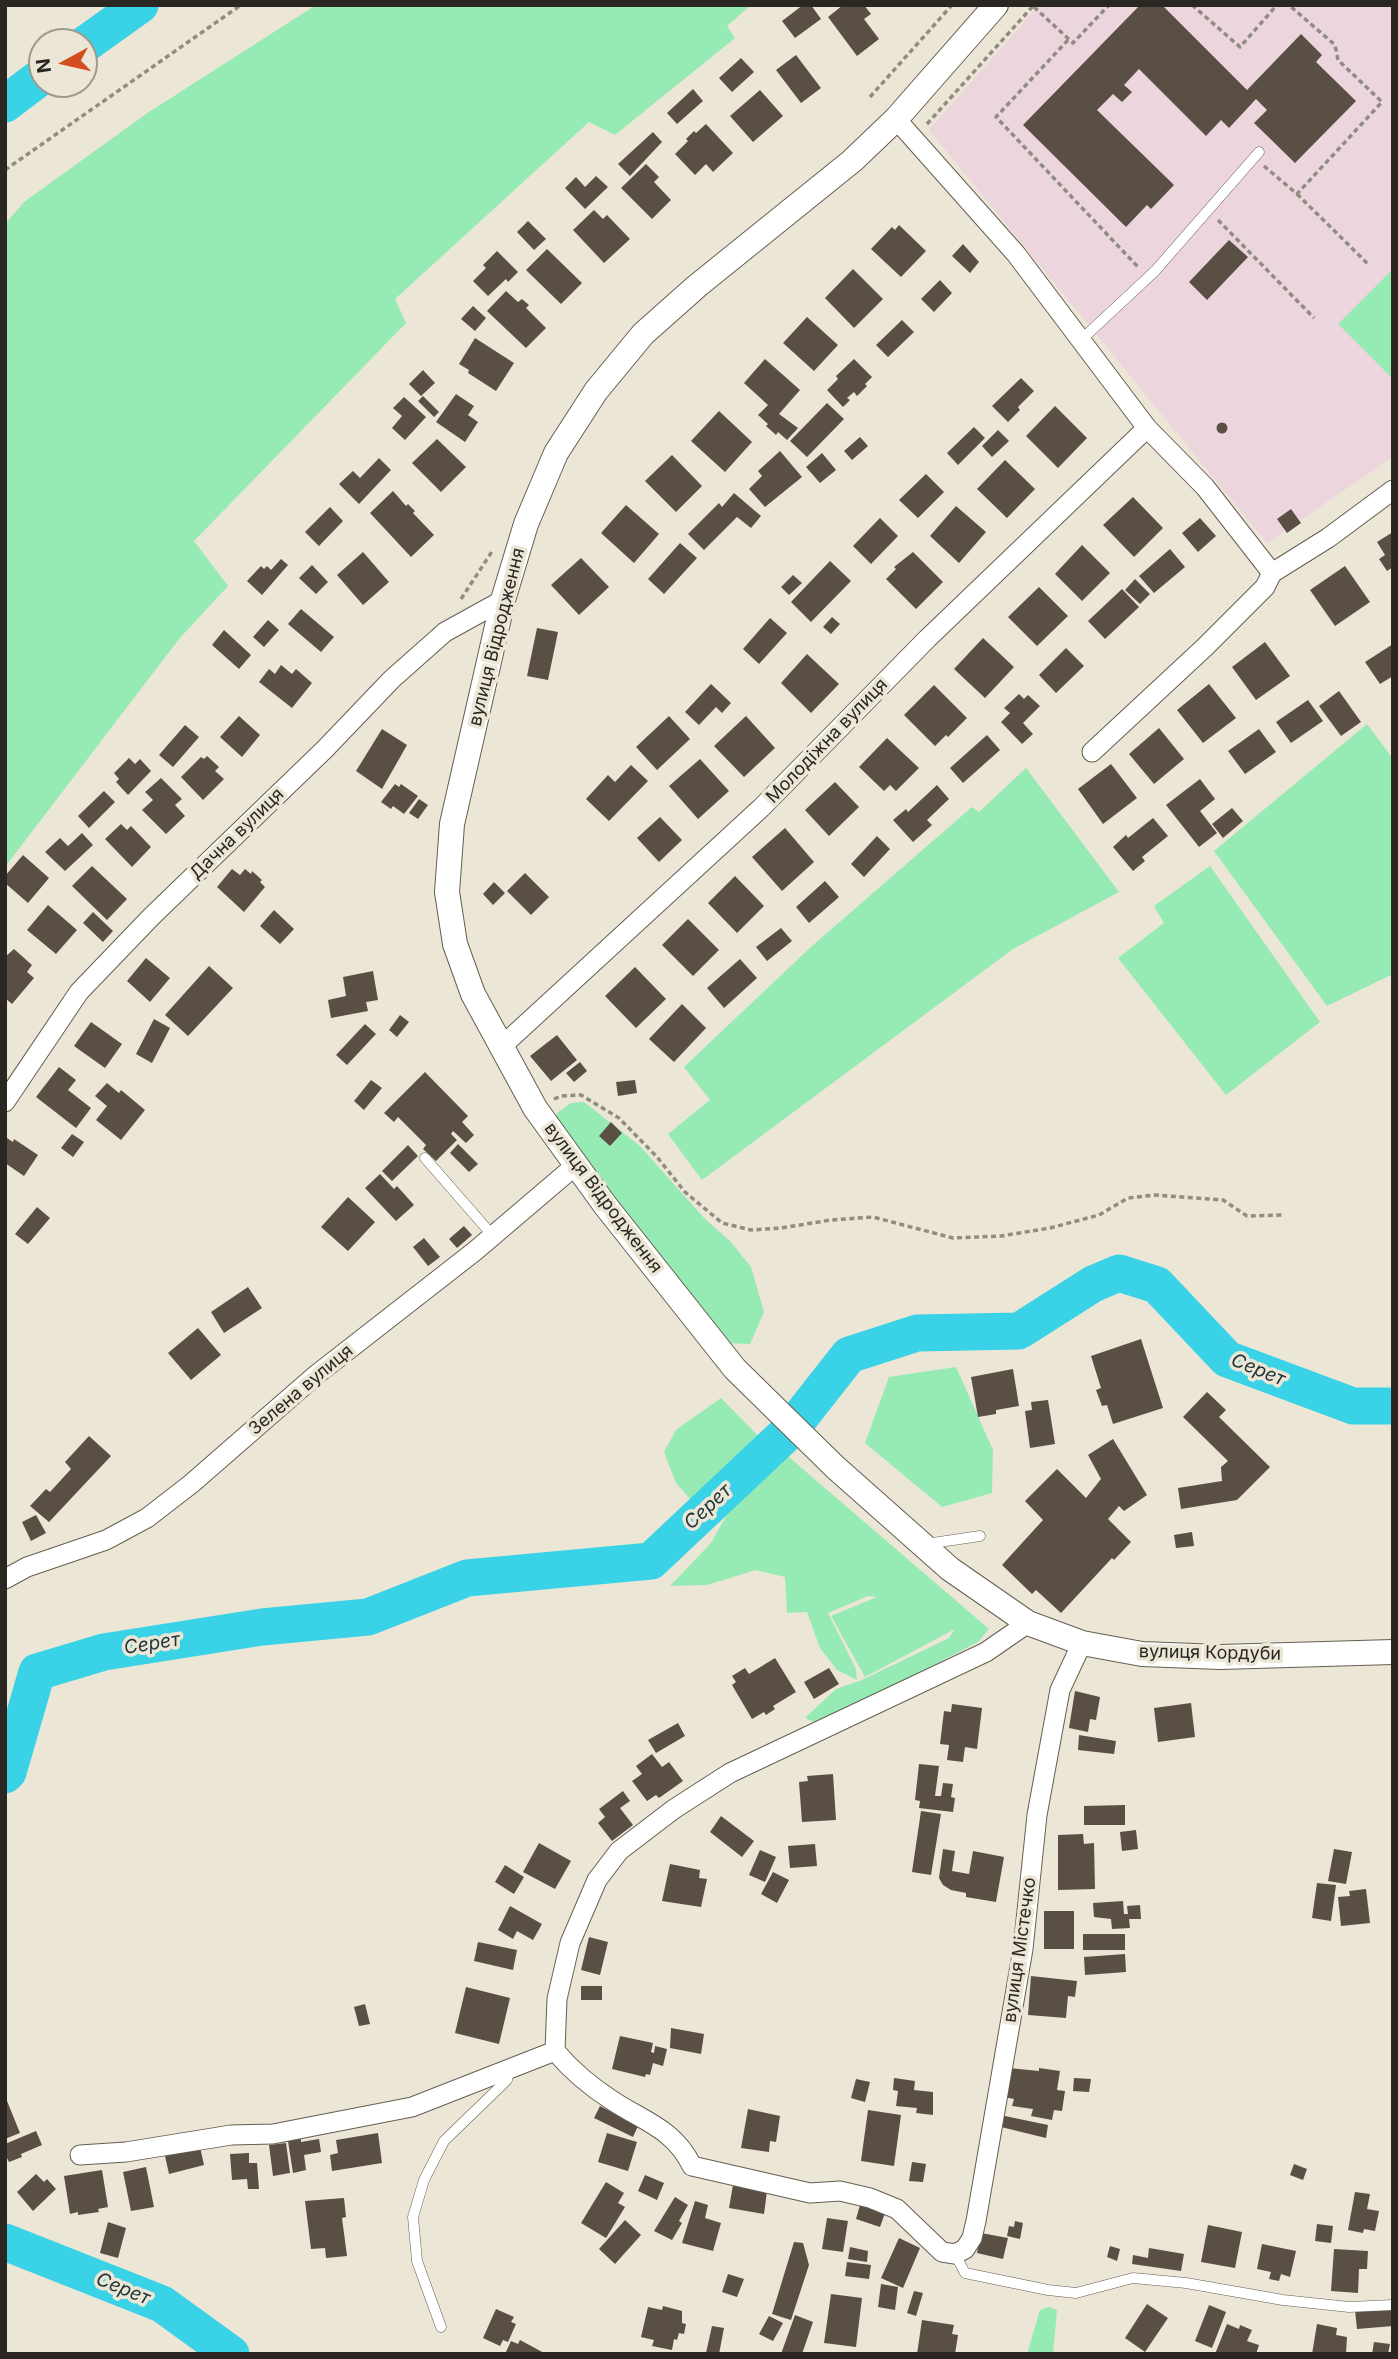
<!DOCTYPE html>
<meta charset="utf-8">
<style>
body{margin:0}
#map{position:relative;width:1398px;height:2359px;overflow:hidden;background:#ece6d6;font-family:Inter,sans-serif}
canvas{display:block}
.frame{position:absolute;inset:0;border:7px solid #2a2722;pointer-events:none}
.north{position:absolute;left:28px;top:28px;width:70px;height:70px;box-sizing:border-box;background:#ece6d6;border:2px solid #9e9a8e;border-radius:50%;rotate:262deg;font-size:19px;font-weight:700;line-height:28px;text-align:center;color:#2a2722}
.north::after{content:'';display:block;margin:auto;width:24px;height:32px;background:#d44d1e;clip-path:polygon(50% 0,100% 100%,50% 72%,0 100%)}
</style>
<div id="map">
<canvas width="1398" height="2359"></canvas>
<div class="frame"></div>
<div class="north">N</div>
</div>
<script>
const g = document.querySelector('canvas').getContext('2d');
g.lineJoin = 'round';
function paint(path, color) { g.fillStyle = color; g.fill(path, 'evenodd'); }
function trace(path, color, width, dash) { g.strokeStyle = color; g.lineWidth = width; g.lineCap = dash ? 'butt' : 'round'; g.setLineDash(dash || []); g.stroke(path); }
function label(font, color, halo, rows, align = 'center') {
  g.font = font + ' Inter,sans-serif'; g.lineWidth = 7; g.setLineDash([]); g.textBaseline = 'middle'; g.strokeStyle = halo; g.fillStyle = color; for (const [text, x, y, turn = 0] of rows) {
    g.save(); g.translate(x, y); g.rotate((+turn || 0) * Math.PI / 180); g.textAlign = isNaN(turn) ? turn : align; if (halo) g.strokeText(text, 0, 0); g.fillText(text, 0, 0); g.restore();
  }
}
paint(new Path2D(`
 M1039,5h354v452l-126,86 -338,-413z`), '#edd5de');
paint(new Path2D(`
 M316,5h435l-24,21 8,12 -120,97 -26,-13 -194,177 11,24 -212,218 34,45 -49,53 -174,228v-643l19,-22 122,-88z
 M1393,269v110l-55,-55z
 M1367,724l26,35v215l-66,32 -113,-155z
 M1026,768l93,124 -106,57 -311,231 -34,-46 42,-34 -26,-33 128,-121 160,-139 7,5z
 M1210,866l110,156 -94,73 -108,-137 46,-35 -10,-17z
 M584,1102l56,44 64,72 26,23 21,26 13,45 -14,32 -27,-1 -29,-6 -140,-195 3,-29 14,-10z
 M956,1367l37,83 -1,43 -50,14 -77,-64 24,-66z
 M721,1398l42,43 -26,33 -45,27 -16,-18 -12,-31 12,-22z
 M783,1452l206,177 -11,13 -159,82 -14,-6 31,-29 26,-9 87,-42 6,-9 -90,48 -34,-61 46,-19 -9,-1 -40,17 28,56 1,11 -20,-10 -17,-22 -13,-36 -20,1 -2,-36 -29,-7 -49,15 -37,1 41,-43 22,-39 28,-36z
 M1049,2307l8,3 -4,44h-26l13,-44z`), '#96eab4');
trace(new Path2D(`
 M84,45l56,-40
 M5,104l37,-28
 M5,1775l3,-3 29,-100 67,-20 158,-25 106,-10 99,-39 184,-17 139,-131 59,-75 68,-22 102,-2 74,-47 26,-11 38,12 70,74 126,47h40
 M5,2242l157,62 69,50`), '#39d2e6', 37);
paint(new Path2D(`
 M803,5h8l10,14 -26,19 -13,-17z
 M843,5h21l7,9 -7,5 15,20 -22,17 -29,-39z
 M1140,5h22l85,85 54,-56 21,21 -6,7 40,39 -61,62 -41,-40 13,-13 -11,-11 -27,29 -8,-8 -15,16 -67,-67 -15,16 8,7 -10,10 -9,-8 -16,16 77,75 -23,24 -4,-4 -21,22 -103,-102z
 M796,55l25,33 -20,15 -25,-33z
 M741,58l13,14 -22,20 -13,-14z
 M693,89l10,12 -26,23 -10,-11z
 M760,90l23,26 -30,26 -23,-26z
 M706,124l27,29 -20,19 -7,-8 -11,11 -20,-21 13,-13 -2,-2 8,-8 2,2z
 M653,132l9,10 -32,34 -12,-12z
 M646,164l13,13 -5,5 17,18 -19,19 -31,-31z
 M596,176l12,11 -23,22 -20,-21 11,-11 9,10z
 M594,210l9,9 4,-4 23,24 -26,24 -31,-33z
 M528,221l18,18 -12,11 -17,-18z
 M899,225l27,26 -25,26 -30,-28 21,-22 3,3z
 M1229,240l19,17 -41,43 -18,-18z
 M963,244l16,18 -9,11 -18,-17z
 M547,249l35,34 -21,21 -35,-34z
 M497,251l21,21 -10,10 -2,-3 -18,17 -15,-15 13,-13 -3,-3z
 M853,269l30,30 -29,29 -29,-30z
 M940,280l12,13 -18,19 -13,-13z
 M506,291l12,11 4,-3 7,6 -3,3 20,20 -20,20 -39,-37z
 M473,306l13,12 -11,13 -14,-12z
 M807,317l31,28 -24,26 -31,-28z
 M902,320l12,12 -26,25 -12,-12z
 M475,338l39,25 -18,28 -28,-18 1,-3 -10,-6z
 M765,359l35,31 -21,24 19,14 -11,12 -9,-8 -2,3 -10,-9 2,-2 -10,-9 10,-10 -24,-22z
 M854,359l18,18 -7,7 2,2 -10,10 -3,-4 -7,6 3,2 -7,7 -16,-17 11,-11 -2,-3z
 M423,370l12,13 -14,13 -12,-12z
 M1021,378l13,13 -16,16 2,3 -12,12 -16,-16z
 M456,394l18,12 -6,9 10,7 -13,20 -29,-20z
 M423,396l16,16 -5,5 -16,-16z
 M404,397l22,20 -21,23 -13,-12 10,-12 -9,-8z
 M827,403l17,16 -37,38 -17,-16z
 M1055,406l32,32 -29,30 -32,-32z
 M719,411l33,31 -27,30 -34,-31z
 M1216.5 428a5.5 5.5 0 1 1 11 0a5.5 5.5 0 1 1-11 0Z
 M974,427l11,11 -27,27 -11,-12z
 M998,430l11,11 -17,16 -10,-11z
 M860,437l8,9 -16,14 -8,-9z
 M437,439l29,28 -25,25 -29,-29z
 M780,451l22,26 -37,30 -16,-18 13,-13 -4,-5z
 M822,453l14,17 -16,13 -14,-16z
 M672,455l30,31 -26,26 -31,-31z
 M379,458l12,12 -32,34 -20,-20 14,-13 7,7z
 M1005,460l30,29 -28,29 -30,-29z
 M926,474l18,18 -26,26 -19,-18z
 M393,491l13,15 2,-2 7,7 -2,2 21,22 -23,22 -41,-44z
 M734,493l27,23 -10,12 -14,-11 -33,33 -16,-16 31,-31 3,4z
 M1133,497l30,31 -29,29 -31,-32z
 M626,505l33,29 -25,29 -33,-30z
 M956,506l30,26 -27,31 -29,-27z
 M330,507l13,14 -24,25 -14,-14z
 M1291,509l10,14 -14,10 -10,-14z
 M880,518l18,18 -27,28 -18,-18z
 M1200,518l16,18 -18,16 -16,-19z
 M1393,532v35l-6,4 -8,-12 6,-4 -8,-13z
 M680,543l17,15 -33,36 -16,-15z
 M1082,545l28,28 -28,28 -27,-27z
 M1170,549l15,18 -31,26 -15,-17z
 M363,552l26,30 -26,23 -26,-30z
 M913,552l30,30 -27,27 -30,-30 10,-10 -2,-2z
 M581,558l28,29 -30,28 -28,-30z
 M281,559l7,6 -26,30 -15,-14 14,-15 3,3 3,-3 4,4z
 M830,561l21,20 -40,41 -20,-20z
 M312,565l16,17 -12,12 -17,-16z
 M1345,566l25,36 -35,24 -25,-36z
 M793,575l9,8 -13,12 -8,-8z
 M1135,579l15,15 -10,10 -15,-14z
 M1039,587l29,29 -31,30 -29,-29z
 M1122,589l17,18 -34,32 -17,-18z
 M301,609l33,28 -13,15 -33,-28z
 M832,617l8,7 -9,10 -8,-7z
 M770,618l17,15 -28,31 -16,-15z
 M268,620l11,10 -15,17 -11,-10z
 M537,628l21,4 -10,48 -21,-4z
 M224,630l27,25 -12,14 -27,-24z
 M983,638l31,29 -29,31 -31,-29z
 M1265,642l25,34 -34,24 -24,-33z
 M1393,644v32l-13,8 -15,-22z
 M1066,648l18,18 -28,27 -17,-18z
 M807,654l32,30 -28,29 -30,-30z
 M281,665l11,9 4,-5 16,14 -20,25 -33,-26 10,-13 6,5z
 M711,684l20,19 -9,10 -6,-6 -17,18 -14,-13z
 M1209,684l27,34 -33,25 -26,-33z
 M934,685l33,33 -19,19 -2,-2 -11,11 -31,-31z
 M1339,691l22,31 -20,14 -22,-30z
 M1019,694l5,5 4,-4 12,11 -17,17 10,11 -11,10 -21,-22 9,-9 -6,-5z
 M1308,700l15,21 -32,22 -15,-21z
 M239,716l21,19 -18,22 -22,-20z
 M669,716l21,23 -33,31 -21,-23z
 M746,716l29,32 -31,29 -30,-31z
 M185,725l14,12 -26,30 -14,-12z
 M1159,728l25,31 -30,25 -25,-30z
 M382,729l25,16 -25,44 -26,-18z
 M1259,729l17,23 -31,22 -17,-23z
 M987,735l13,15 -37,33 -13,-15z
 M887,738l32,30 -23,23 -6,-6 -6,6 -25,-24z
 M207,756l12,11 -4,4 9,8 -21,21 -22,-23 20,-20 3,2z
 M129,758l6,6 5,-5 11,12 -23,24 -12,-13 3,-3 -5,-6z
 M700,759l29,32 -31,28 -29,-33z
 M1111,764l26,34 -34,26 -25,-35z
 M631,765l17,16 -39,40 -23,-22 22,-24 7,7z
 M161,778l21,21 -7,6 10,11 -19,18 -24,-24 11,-10 -8,-8z
 M1200,779l15,20 -15,12 17,22 -18,14 -33,-42z
 M835,782l24,25 -30,29 -24,-26z
 M395,784l4,3 2,-3 17,12 -14,18 -11,-8 -2,3 -10,-7z
 M937,785l12,14 -22,21 5,5 -19,17 -20,-22 13,-11 2,3z
 M104,791l11,11 -26,26 -11,-12z
 M419,799l9,6 -10,14 -9,-6z
 M1232,808l11,13 -20,17 -11,-14z
 M660,817l22,23 -23,22 -22,-24z
 M1153,818l15,18 -26,21 3,4 -12,10 -20,-24 13,-12 2,3z
 M121,824l6,6 4,-4 20,21 -19,20 -27,-28z
 M785,828l29,34 -32,29 -30,-34z
 M82,833l11,12 -28,26 -20,-19 15,-14 8,8z
 M877,836l13,13 -26,28 -13,-13z
 M23,855l26,23 -21,25 -23,-20v-7z
 M92,866l35,33 -20,21 -35,-34z
 M232,869l8,6 5,-6 6,5 1,-3 10,9 -2,2 5,5 -21,25 -27,-25z
 M525,873l24,24 -18,18 -24,-24z
 M735,876l29,30 -27,27 -29,-30z
 M825,881l14,16 -30,26 -13,-16z
 M494,882l11,11 -12,12 -10,-11z
 M48,905l29,25 -21,24 -29,-24z
 M274,910l20,19 -14,15 -20,-18z
 M93,912l20,19 -10,11 -20,-19z
 M688,919l31,31 -26,26 -31,-31z
 M781,928l11,13 -25,20 -11,-14z
 M14,949l18,16 -5,7 7,6 -22,26 -7,-6v-41z
 M146,958l24,20 -20,24 -23,-21z
 M740,959l17,19 -33,30 -17,-20z
 M209,966l24,22 -45,48 -23,-21z
 M635,967l31,32 -30,29 -31,-32z
 M373,971l5,29 -12,2 2,9 -37,7 -3,-18 18,-4 -3,-19z
 M682,1004l24,24 -32,34 -25,-23z
 M400,1015l9,7 -12,15 -8,-7z
 M154,1019l16,9 -18,35 -16,-9z
 M91,1022l31,22 -17,24 -31,-22z
 M365,1024l11,10 -29,31 -11,-10z
 M557,1035l20,25 -26,21 -21,-25z
 M580,1062l7,9 -13,11 -8,-9z
 M59,1067l17,13 -8,10 23,18 -15,20 -40,-31z
 M425,1072l43,44 -6,6 12,13 -8,8 -13,-12 -2,3 6,6 -21,21 -13,-12 3,-4 -28,-28 -4,5 -10,-9z
 M371,1080l11,8 -18,22 -10,-9z
 M635,1080l2,13 -19,3 -2,-14z
 M107,1083l12,10 2,-3 24,20 -24,30 -25,-20 11,-14 -12,-10z
 M611,1122l11,11 -12,13 -11,-10z
 M72,1134l12,8 -11,15 -12,-9z
 M7,1138l6,4 1,-3 24,16 -14,21 -19,-13z
 M458,1144l20,20 -9,8 -19,-19z
 M408,1145l10,11 -26,25 -10,-10z
 M380,1174l14,15 3,-3 17,19 -18,16 -31,-33z
 M348,1197l27,25 -27,29 -27,-24z
 M37,1207l13,11 -22,26 -13,-10z
 M464,1226l8,9 -15,13 -8,-9z
 M424,1238l16,19 -12,9 -15,-19z
 M248,1287l14,21 -38,25 -13,-21z
 M198,1328l23,27 -30,25 -23,-27z
 M1141,1339l22,69 -50,16 -6,-19 -5,1 -6,-16 5,-2 -10,-32z
 M1013,1369l6,37 -23,4v4l-18,3 -7,-40z
 M1207,1392l19,18 -7,7 51,50 -33,33 -56,9 -3,-21 44,-7 -1,-14 7,-6 -45,-44z
 M1048,1400l7,44 -25,4 -5,-37 7,-1 -1,-8z
 M89,1436l22,20 -62,66 -19,-16 16,-17 4,3 21,-23 -6,-7z
 M1113,1439l34,56 -23,16 -5,-5 -11,13 23,23 -17,18 -2,-2 -51,55 -25,-23 -4,4 -30,-29 41,-45 -18,-19 32,-32 29,29 15,-19 -13,-24z
 M36,1515l10,18 -15,8 -9,-19z
 M1192,1532l2,14 -18,2 -2,-13z
 M775,1658l21,34 -23,14 2,3 -9,6 -2,-3 -12,7 -20,-34 4,-3 -4,-6 13,-8 4,6z
 M829,1668l10,16 -25,15 -10,-17z
 M1075,1691l25,6 -4,23 -6,-1 -2,13 -19,-4z
 M1191,1703l4,34 -37,5 -4,-34z
 M952,1704l30,4 -5,41 -12,-2 -2,15 -16,-2 2,-15 -9,-1 4,-33 7,1z
 M678,1723l7,13 -29,17 -8,-13z
 M1079,1735l37,6 -2,13 -36,-4z
 M652,1754l10,13 7,-5 14,19 -24,17 -3,-3 -9,6 -15,-20 10,-7 -6,-8z
 M919,1764l20,2 -4,30h6l2,-13 10,1 -2,13 4,1 -2,14 -34,-4 1,-7 -5,-1z
 M833,1774l3,46 -34,2 -3,-40 9,-1 -1,-5z
 M623,1791l7,10 -10,7 13,17 -21,16 -14,-18 7,-6 -6,-8z
 M1125,1805v20h-41v-19z
 M921,1811l20,3 -10,61 -19,-3z
 M721,1816l33,25 -12,16 -32,-25z
 M1136,1830l2,19 -16,2 -2,-19z
 M1083,1834l1,10 10,-1 1,46 -37,1v-55z
 M539,1843l32,18 -16,28 -32,-17z
 M815,1844l2,22 -27,2 -2,-22z
 M943,1849l12,2 -3,20 17,3 4,-23 31,6 -8,45 -30,-5v-4l-15,-3 -8,-5 -4,-7z
 M1334,1849l18,3 -6,32 -18,-3z
 M760,1850l16,7 -11,25 -16,-7z
 M670,1864l30,6 -1,8 8,1 -6,28 -39,-6z
 M505,1865l19,12 -10,17 -19,-12z
 M773,1872l16,8 -12,23 -16,-9z
 M1317,1883l19,2 -5,36 -19,-3z
 M1366,1889l4,34 -29,3 -3,-29 12,-1 -1,-5z
 M1123,1901l1,13h4l-1,-8 13,-1 1,14h-12l1,9 -18,1 -1,-10 -17,-2 -1,-14z
 M510,1906l32,18 -9,16 -16,-9 -4,8 -15,-9z
 M1044,1911h30v38h-30z
 M1083,1934h42v16h-42z
 M589,1937l19,5 -8,33 -19,-5z
 M478,1942l39,8 -4,20 -39,-9z
 M1125,1954l1,18 -41,3 -1,-18z
 M1031,1976l46,5 -2,16 -7,-1 -2,22 -38,-3z
 M581,1986h21v14h-21z
 M466,1987l44,11 -11,46 -44,-11z
 M365,2004l5,20 -11,2 -5,-19z
 M671,2028l33,6 -3,20 -31,-6z
 M620,2036l33,7 -2,9 3,1 1,-7 12,3 -4,17 -10,-3 -3,12 -4,-1 -1,3 -33,-8z
 M1009,2068l30,3v-3l21,3 -3,19 8,1 -3,20 -8,-1 -2,10 -21,-4 2,-7 -21,-3 2,-7 -10,-2z
 M894,2078l21,3 -1,9 19,2v23l-17,-2 1,-5 -21,-2 2,-15 -5,-1z
 M1074,2078l17,1 -2,13 -16,-1z
 M856,2079l14,3 -5,20 -14,-4z
 M5,2096l15,37 -15,6z
 M600,2106l38,20 -5,11 -39,-19z
 M748,2109l32,7 -4,26 -6,-1 -1,11 -28,-4z
 M868,2110l33,5 -7,51 -33,-5z
 M1000,2115l48,10 -2,13 -49,-12z
 M36,2131l6,14 -21,9 1,3 -13,5 -4,-8v-10z
 M378,2133l4,30 -50,8 -2,-16 8,-2 -2,-13z
 M607,2133l30,9 -9,29 -30,-9z
 M301,2139v3l18,-3 2,13 -17,3 2,15 -13,3 -5,-32z
 M286,2143l4,30 -17,3 -4,-31z
 M200,2147l4,18 -35,9 -4,-18z
 M249,2153v10h8l2,26h-11l-1,-10 -15,1 -2,-26z
 M912,2162l14,2 -3,18 -14,-1z
 M1294,2164l13,5 -4,11 -13,-5z
 M146,2167l8,40 -23,4 -8,-39z
 M102,2170l6,37 -10,2 1,3 -21,3v-3l-8,2 -6,-38z
 M36,2174l8,8 3,-3 9,10 -23,22 -16,-19z
 M645,2175l19,8 -7,17 -19,-9z
 M606,2182l18,11 -6,10 7,4 -19,31 -25,-15z
 M733,2185l34,6 -3,23 -35,-6z
 M1355,2192l15,2 -3,15 12,2 -4,20 -11,-2 -1,4 -15,-3z
 M675,2197l13,8 -9,16 3,2 -10,17 -18,-9z
 M344,2198l2,19 -4,1 5,38 -21,2 -1,-10 -14,1 -6,-48z
 M695,2201l13,4 -3,13 16,5 -8,28 -31,-8z
 M860,2205l25,8 -5,14 -24,-8z
 M827,2218l21,3 -5,31 -21,-3z
 M625,2220l16,15 -26,29 -16,-15z
 M1015,2221l8,2 -3,16 -13,-3 2,-10 5,1z
 M108,2222l18,6 -8,30 -18,-5z
 M1317,2224l16,2 -2,17 -16,-2z
 M1208,2225l34,7 -7,36 -34,-6z
 M981,2233l27,5 -5,21 -26,-6z
 M899,2238l21,10 -17,40 -22,-10z
 M794,2242l9,1 6,22 -18,55 -19,-6z
 M1262,2244l34,7 -6,26 -9,-3 -2,7 -10,-2 2,-7 -14,-3z
 M1110,2246l10,3 -3,12 -10,-4z
 M850,2247l18,4 -1,11 -19,-3z
 M1149,2248l35,6 -3,17 -49,-7 1,-9 15,3z
 M1334,2249l34,2 -1,18h-8l-1,24 -27,-2z
 M847,2262l24,3 -2,14 -24,-3z
 M728,2274l16,5 -7,18 -15,-5z
 M881,2284l17,3 -3,23 -17,-3z
 M914,2291l9,2 -7,23 -9,-3z
 M831,2294l31,4 -6,49 -32,-4z
 M1147,2304l21,14 -23,34 -20,-14z
 M1209,2305l17,7 -14,36 -17,-7z
 M663,2306l19,5v12l4,1 -2,10 -5,-1 -2,7 -3,-1 -2,11 -20,-4 2,-6 -13,-3 7,-30 14,3z
 M1393,2307v19l-36,3 -2,-19z
 M496,2309l18,8 -3,5 5,2 -8,18 -5,-2 -3,6 -17,-8z
 M795,2315l18,7 -11,32h-21z
 M769,2316l14,7 -10,18 -14,-7z
 M922,2320l32,5 -2,9 6,1 -3,19h-38z
 M1227,2324l12,5 1,-4 12,5 -5,11 12,4 -3,9h-41z
 M1317,2324l20,4 -1,7 11,2 -1,17h-34z
 M712,2326l12,2 -5,26 -13,-1z
 M520,2340l26,14h-41l6,-13 7,3z
 M1374,2342l16,2 -2,10h-16z`), '#5a4f45');
const service = new Path2D(`
 M1081,340l74,-69 104,-119
 M425,1158l68,78
 M926,1544l54,-8
 M955,2254l10,19 83,17 28,3 57,-15 53,5 97,17 66,7 44,-2
 M441,2327l-24,-66 -4,-44 11,-37 20,-39 63,-61 2,-11`);
const minor = new Path2D(`
 M896,119l120,135 131,174 58,59 67,86
 M1272,573l56,-35 65,-48
 M1092,752l113,-105 60,-60 7,-14
 M501,1047l260,-239 166,-169 220,-211
 M5,1102l74,-110 72,-75 174,-168 67,-70 53,-47 58,-32
 M5,1579l22,-12 79,-27 41,-22 44,-34 125,-109 159,-124 101,-86
 M1028,1623l-42,29 -256,121 -56,36 -55,42 -22,29 -27,63 -13,56 -2,52c17,20 36,36 58,50 32,21 61,28 79,65l118,27 30,-2 30,7 27,11 45,43 13,2 10,-5 7,-11 4,-17 47,-272 14,-134 23,-125 22,-47
 M80,2155l46,-3 105,-17 42,-1 139,-27 143,-56`);
const tertiary = new Path2D(`
 M996,5l-100,114 -44,42 -155,125 -54,48 -47,57 -40,62 -30,71 -23,76 -51,224 -5,68 8,52 18,50 62,114 70,97 130,164 100,98 115,102 78,54 54,20 60,11 78,3 173,-5`);
trace(service, '#645f51', 11);
trace(minor, '#645f51', 21);
trace(tertiary, '#645f51', 26);
trace(new Path2D(`
 M1192,5l48,42 37,-42
 M1034,7l39,36 36,-38
 M1068,40l-72,77 142,150
 M870,97l82,-92
 M927,124l106,-118
 M1264,166l33,28 85,-92 -44,-42 -3,-15 -46,-40
 M5,170l236,-165
 M1297,194l71,70
 M1218,220l96,98
 M461,599l32,-49
 M554,1099l7,-3 20,-1 38,23 38,39 28,35 37,31 29,7 30,-2 50,-8 42,-3 80,21 48,-2 49,-8 49,-13 29,-17 26,-3 69,5 24,16 35,-1`), '#908c81', 3.5, [5, 3.5]);
trace(service, '#fff', 10);
trace(minor, '#fff', 19);
trace(tertiary, '#fff', 24);
label('18px', '#2a2722', '#ece6d6', [
 ["вулиця Відродження",497,637,-76],
 ["Молодіжна вулиця",827,741,-46],
 ["Дачна вулиця",237,834,-44],
 ["вулиця Відродження",603,1198,53],
 ["Зелена вулиця",301,1390,-40],
 ["вулиця Кордуби",1210,1653,1],
 ["вулиця Містечко",1020,1950,-82]
]);
label('italic 19px', '#1c3438', '#ece6d6', [
 ["Серет",1258,1370,22],
 ["Серет",708,1507,-43],
 ["Серет",152,1644,-9],
 ["Серет",123,2289,22]
]);
</script>
